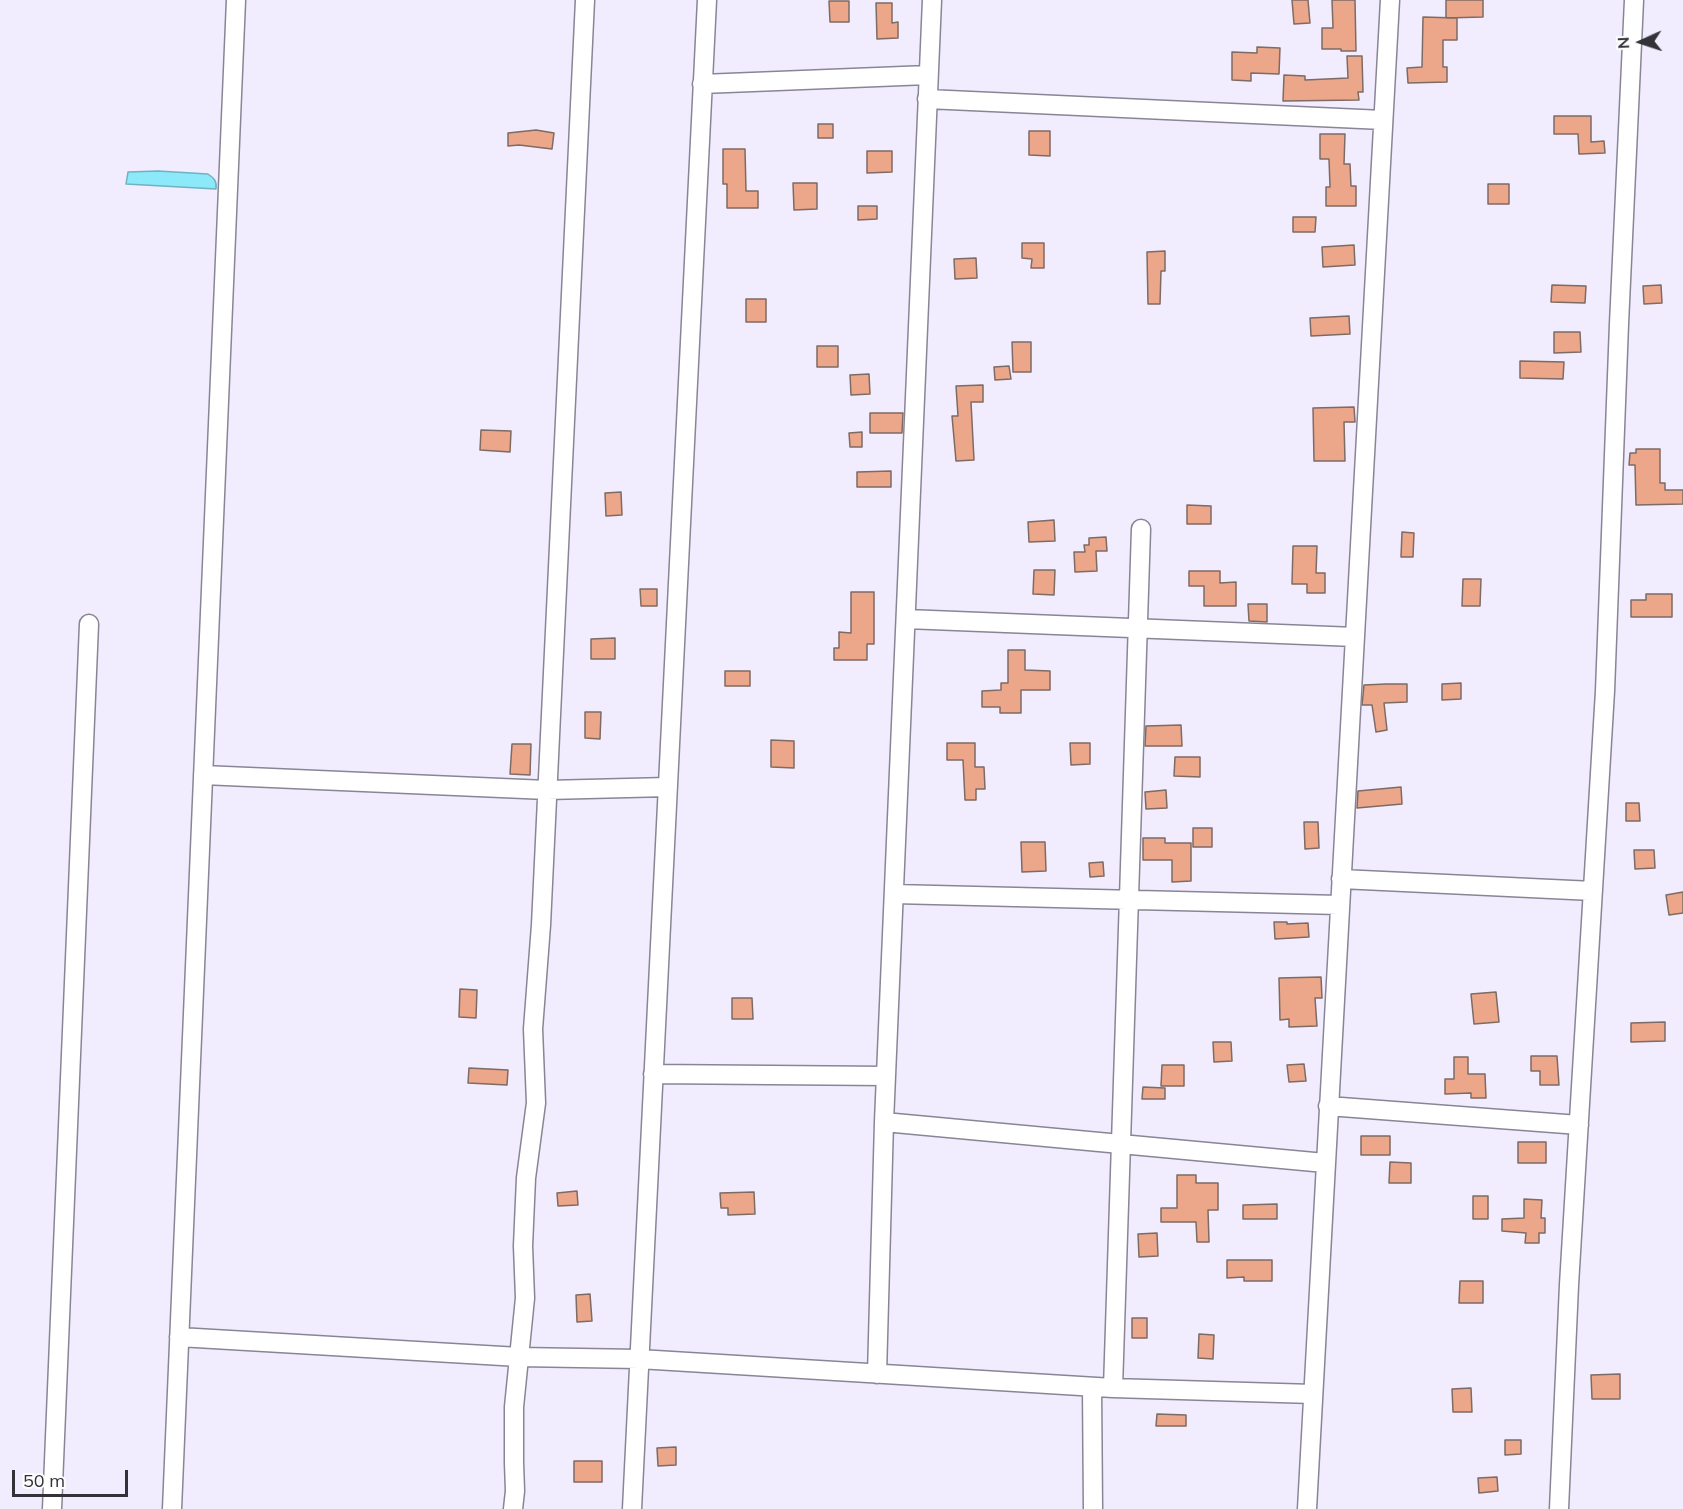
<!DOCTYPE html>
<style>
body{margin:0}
#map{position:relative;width:1683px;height:1509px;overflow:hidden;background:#f1edff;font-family:Mulish,sans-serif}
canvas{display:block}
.north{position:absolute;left:1611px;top:12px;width:60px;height:60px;-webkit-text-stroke:4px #fdfdfd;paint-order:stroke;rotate:267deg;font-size:16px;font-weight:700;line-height:24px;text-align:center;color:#343239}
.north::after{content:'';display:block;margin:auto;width:21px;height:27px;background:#343239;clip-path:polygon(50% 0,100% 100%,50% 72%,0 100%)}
.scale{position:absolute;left:12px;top:1470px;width:116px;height:27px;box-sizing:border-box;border:3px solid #343239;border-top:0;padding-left:8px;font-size:18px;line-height:21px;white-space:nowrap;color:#343239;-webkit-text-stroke:4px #fdfdfd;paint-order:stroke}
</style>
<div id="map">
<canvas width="1683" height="1509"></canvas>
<div class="north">N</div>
<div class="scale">50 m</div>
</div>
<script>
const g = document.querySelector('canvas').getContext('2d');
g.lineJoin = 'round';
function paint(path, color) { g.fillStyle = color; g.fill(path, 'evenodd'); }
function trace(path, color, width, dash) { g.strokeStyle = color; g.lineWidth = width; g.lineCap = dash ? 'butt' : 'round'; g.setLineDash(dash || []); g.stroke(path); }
const water = new Path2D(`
 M158,171l50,3c6,4 9,7 8,15l-90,-5 2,-12z`);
paint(water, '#8be9fa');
trace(water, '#71b2c0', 1.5);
const building = new Path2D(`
 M1292,0h16l2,23 -16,1z
 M1332,0h23l1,51h-15v-2h-19v-21h11z
 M1446,0h37v17l-37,1z
 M829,1h20v21h-19z
 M876,3h16v20l6,-1v16l-21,1z
 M1423,17l34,1v22h-14v27h4v15l-39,1 -1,-15 15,-1z
 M1257,47l23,1 -1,26 -28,-1v8l-19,-1v-28l25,1z
 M1347,56h15l1,36h-5l1,8 -76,1 1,-26 21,1v4l43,-2z
 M1554,116h37v26l13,-1 1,12 -26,1 -1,-20h-24z
 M818,124h15v14h-15z
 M536,130l18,3 -2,16 -33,-4 -11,1v-13z
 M1029,131h21v25l-21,-1z
 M1320,134h25l-1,30h6l1,22h5v20h-30v-19h4l-1,-28h-9z
 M723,149h22l1,42h12v17h-31v-24h-4z
 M867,151h25v21l-25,1z
 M793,183h24v26l-23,1z
 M1488,184h21v20h-21z
 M858,206h19v13l-19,1z
 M1293,217h23l-1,15h-22z
 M1022,243h22v25h-13l1,-9 -10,-1z
 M1354,245l1,20 -32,2 -1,-20z
 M1165,251v20h-4l-1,33h-12l-1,-52z
 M976,258l1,20 -22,1 -1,-20z
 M1552,285l34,1 -1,17 -34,-1z
 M1661,285l1,18 -18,1 -1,-18z
 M746,299h20v23h-20z
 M1349,316l1,18 -39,2 -1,-18z
 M1554,332h26l1,20 -27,1z
 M1012,342h19v30h-18z
 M817,346h21v21h-21z
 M1520,361l44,1 -1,17 -43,-1z
 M1009,366l2,13 -16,1 -1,-13z
 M869,374l1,20 -19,1 -1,-20z
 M983,385v17h-12l3,58 -18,1 -4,-45h6l-2,-30z
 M1354,407l1,15h-11l1,39h-31l-1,-53z
 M870,413h33l-1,20h-32z
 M481,430l30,1 -1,21 -30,-2z
 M862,432v15h-12l-1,-14z
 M1636,449h24v34h5v7h18v14l-47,1 -1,-40h-6l1,-12h6z
 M891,471v16h-34v-15z
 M621,492l1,23 -16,1 -1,-23z
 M1187,505l24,1v18h-24z
 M1054,520l1,21 -26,1 -1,-20z
 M1402,532l12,1 -1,24h-12z
 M1106,537l1,14h-11l1,20 -22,1 -1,-20h11l-1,-7h5v-7z
 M1293,546h24l-1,27h9v20h-18v-9h-15z
 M1034,570h21l-1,25 -21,-1z
 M1189,571h31v12l16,-1v24h-32v-20h-15z
 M1463,579h18l-1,27h-18z
 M640,589h17v17h-16z
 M851,592h23v52h-7v16h-33v-12h5v-16l12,1z
 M1646,594h26v23h-41v-17h15z
 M1248,604h19v18l-18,-1z
 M615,638v21h-24v-20z
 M1008,650h17v20l25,1v19h-29v23h-21v-6h-18v-16l19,-1v-7h7z
 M725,671h25v15h-25z
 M1461,683v16l-19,1v-16z
 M1386,684h21v18l-23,1 3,27 -11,2 -4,-27h-10l2,-20z
 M585,712h16l-1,27 -15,-1z
 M1181,725l1,21h-37l1,-20z
 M771,740l23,1v27l-23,-1z
 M947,743h28v24h9l1,22h-9v11h-11l-2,-40h-16z
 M1070,743h20v21l-19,1z
 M512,744h19l-1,31 -20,-1z
 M1175,757h25v20l-26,-1z
 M1401,787l1,17 -45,4 1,-17z
 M1166,790l1,18 -21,1 -1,-17z
 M1626,803h13l1,18h-14z
 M1304,822h14l1,26 -14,1z
 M1193,828h19v19h-19z
 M1143,838h22v5h26v38l-19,1v-22h-29z
 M1021,842h24l1,29 -24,1z
 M1634,850h20l1,18 -20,1z
 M1103,862l1,14 -14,1 -1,-14z
 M1683,892v21l-14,2 -3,-20z
 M1274,922h13v2l21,-1 1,14 -34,2z
 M1321,977l1,21h-7l2,28 -28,1v-8l-9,1 -1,-42z
 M460,989l17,1 -1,28 -17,-1z
 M1496,992l3,30 -25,2 -3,-30z
 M732,998h20l1,21h-21z
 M1665,1022v19l-34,1v-19z
 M1213,1042h18l1,19 -18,1z
 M1531,1056h26l2,29h-19v-14h-9z
 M1454,1057h14v17h17l1,24h-15v-5l-26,1v-15h9z
 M1304,1064l2,17 -17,1 -2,-17z
 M1162,1065h22v21h-23z
 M469,1068l39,2 -1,15 -39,-2z
 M1143,1087l22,1v11h-23z
 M1361,1136h29v19h-29z
 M1518,1142h28v21h-28z
 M1390,1162l21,1v20h-22z
 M1177,1175h19v8h22v27h-10l1,32h-12l-1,-20h-35v-14h16z
 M577,1191l1,14 -20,1 -1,-13z
 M754,1192l1,22 -27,1v-7h-7l-1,-15z
 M1473,1196h15v23h-15z
 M1524,1199l18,1 -1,18h4v15h-6v10h-14l1,-10 -24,-2v-12l22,-1z
 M1277,1204v15h-34v-14z
 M1157,1233l1,23 -19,1 -1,-23z
 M1227,1260h45v21h-28v-4l-17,1z
 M1460,1281h23v22h-24z
 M590,1294l2,27 -15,1 -1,-27z
 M1132,1318h15v20h-15z
 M1199,1334l15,1 -1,24 -15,-1z
 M1620,1374v25h-28l-1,-24z
 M1471,1388l1,24h-19l-1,-23z
 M1157,1414l29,1v11h-30z
 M1505,1440h16v14l-16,1z
 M676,1447v18l-18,1 -1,-18z
 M574,1461h28v21h-28z
 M1497,1477l1,14 -19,2 -1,-15z`);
paint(building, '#eca689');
trace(building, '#7d6b64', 1.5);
const minor = new Path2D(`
 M932,0l-48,1122 441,41
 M702,84l226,-9
 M927,99l456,21
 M906,619l449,18
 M203,775l344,15 121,-3
 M1341,879l252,12
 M894,894l445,11
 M653,1074l233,2
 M1328,1106l251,19
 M179,1337l340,20 120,2 474,29 200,6
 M877,1374l7,-252
 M1092,1387l1,122
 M1113,1388l28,-859
 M52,1509l37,-885
 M172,1509l64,-1509
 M513,1509l2,-18 -1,-28v-56l11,-109 -2,-52 3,-68 10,-75 -3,-74 8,-104 44,-925
 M632,1509l75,-1509
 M1307,1509l83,-1509
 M1559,1509l10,-224 36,-594 14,-367 15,-324`);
trace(minor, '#898595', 21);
trace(minor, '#fff', 18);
</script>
